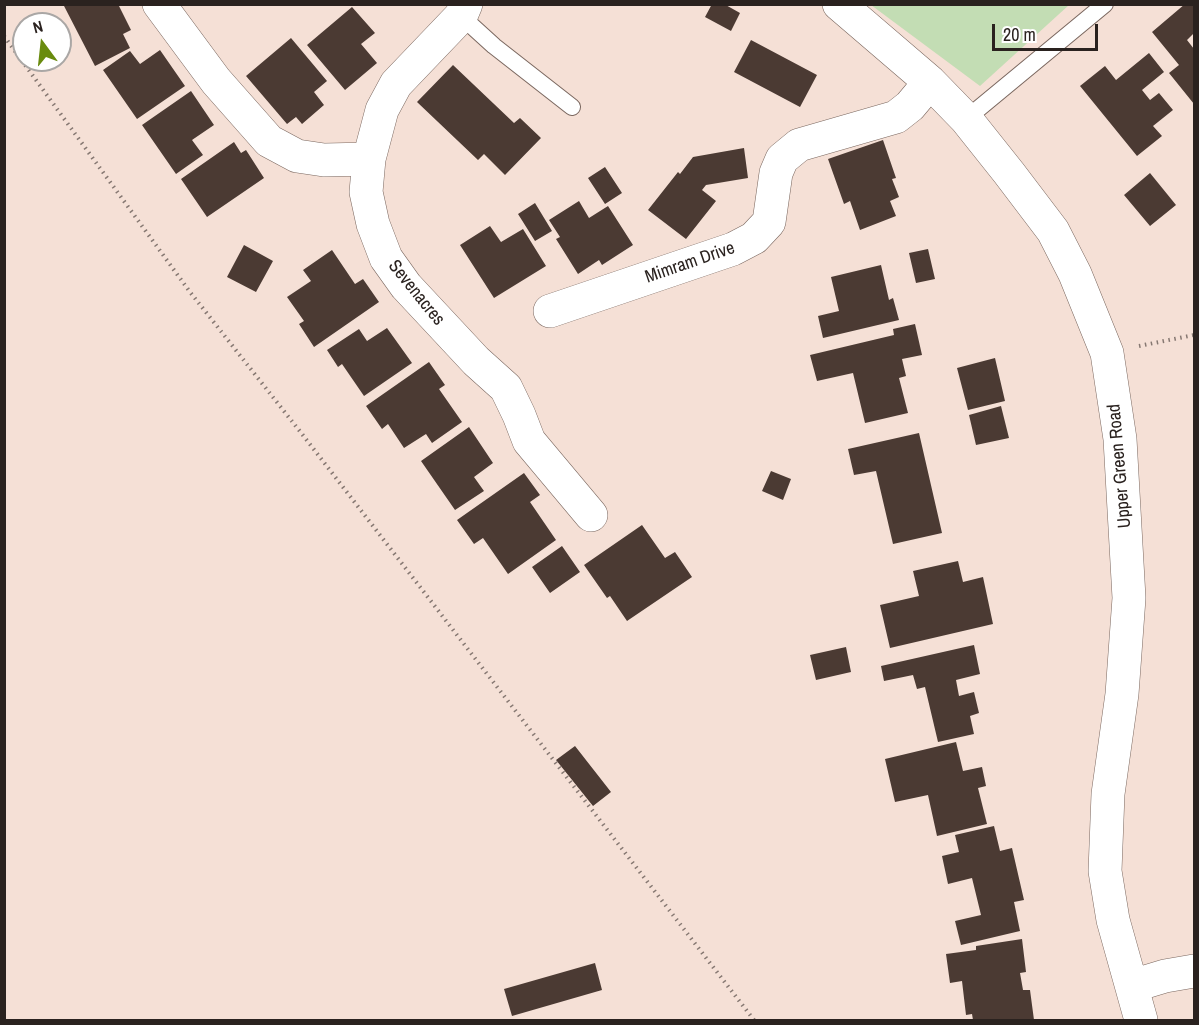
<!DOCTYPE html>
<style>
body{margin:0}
#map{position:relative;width:1199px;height:1025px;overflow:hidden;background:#f5e0d6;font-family:"Archivo Narrow",sans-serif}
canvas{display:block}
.frame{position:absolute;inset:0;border:6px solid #2a221f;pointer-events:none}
.north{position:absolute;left:12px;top:12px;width:60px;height:60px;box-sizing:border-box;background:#fff;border:2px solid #aaa7a5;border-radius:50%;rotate:345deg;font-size:16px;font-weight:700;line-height:24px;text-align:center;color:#2a221f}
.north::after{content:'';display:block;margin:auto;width:21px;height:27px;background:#698b0e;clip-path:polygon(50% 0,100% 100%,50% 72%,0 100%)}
.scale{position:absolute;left:992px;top:24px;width:106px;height:27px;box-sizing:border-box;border:3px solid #2a221f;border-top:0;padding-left:8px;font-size:18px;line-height:21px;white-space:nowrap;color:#2a221f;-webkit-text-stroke:4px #fff;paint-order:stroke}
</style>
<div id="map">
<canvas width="1199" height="1025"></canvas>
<div class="frame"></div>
<div class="north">N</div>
<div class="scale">20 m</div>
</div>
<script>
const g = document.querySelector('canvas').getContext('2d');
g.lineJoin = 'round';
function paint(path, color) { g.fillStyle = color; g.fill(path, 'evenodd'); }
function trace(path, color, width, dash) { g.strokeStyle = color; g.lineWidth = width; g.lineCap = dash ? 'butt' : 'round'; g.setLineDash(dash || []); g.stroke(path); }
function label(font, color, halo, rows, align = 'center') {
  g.font = font + ' "Archivo Narrow",sans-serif'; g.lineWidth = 6; g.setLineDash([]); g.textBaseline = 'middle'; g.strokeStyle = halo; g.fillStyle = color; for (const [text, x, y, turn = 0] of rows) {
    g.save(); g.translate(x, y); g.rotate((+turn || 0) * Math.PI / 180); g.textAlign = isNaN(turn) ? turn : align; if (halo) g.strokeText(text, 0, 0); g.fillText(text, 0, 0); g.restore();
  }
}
paint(new Path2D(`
 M871,5h198l-89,81z`), '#c3ddb4');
paint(new Path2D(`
 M63,4h55l13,26 -8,4 7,14 -35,18z
 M712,4h12l16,9 -9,18 -26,-14z
 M1185,4h9v29l-7,7 7,9v55l-25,-31 10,-8 -27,-33z
 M352,7l23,26 -14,11 16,19 -32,27 -38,-45z
 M291,38l36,43 -13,11 10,13 -22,19 -6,-7 -9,7 -41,-48z
 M751,40l66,35 -17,32 -66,-35z
 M160,50l25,36 -48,33 -34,-49 27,-19 10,13z
 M1149,53l15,19 -22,18 8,10 9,-7 14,17 -20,16 9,10 -25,20 -57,-70 25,-20 11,14z
 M453,65l61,58 6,-5 21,20 -36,37 -21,-21 -6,6 -61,-58z
 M191,91l23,34 -22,15 11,15 -27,19 -34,-49z
 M883,140l13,38 -4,1 7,18 -9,4 6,15 -36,14 -10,-29 -6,3 -16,-45z
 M234,142l7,11 5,-3 18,28 -57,39 -26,-38z
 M744,148l4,30 -42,7 -4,5 14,11 -30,38 -38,-29 30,-38 2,2 13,-17z
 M605,167l17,26 -17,11 -17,-26z
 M1150,173l26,32 -26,21 -26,-31z
 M579,201l10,17 19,-12 25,39 -31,20 -3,-5 -21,14 -22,-35 4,-2 -11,-17z
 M535,203l17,28 -17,10 -17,-27z
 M490,226l11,16 22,-13 23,37 -52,32 -34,-53z
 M244,245l29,16 -17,31 -29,-15z
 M928,249l7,30 -19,4 -7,-30z
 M332,250l23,34 8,-5 16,23 -65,45 -15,-23 5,-3 -17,-24 24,-16 -8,-11z
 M881,265l8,35 4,-2 6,22 -76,18 -5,-22 21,-5 -8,-34z
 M915,324l7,31 -20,4 4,17 -7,2 9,35 -43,10 -12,-50 -36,8 -7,-26 84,-20 -1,-6z
 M387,328l25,35 -48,33 -22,-32 -4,3 -11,-17 32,-21 8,12z
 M995,358l10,43 -37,9 -11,-42z
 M429,362l16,23 -6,4 23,33 -30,21 -6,-9 -22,14 -16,-24 -6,5 -16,-23z
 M1001,406l8,32 -33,7 -7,-30z
 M469,427l24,36 -19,14 10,14 -29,19 -34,-49z
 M919,433l23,100 -49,11 -17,-73 -22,4 -6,-26z
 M771,471l20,8 -8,21 -21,-9z
 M524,473l16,22 -10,7 26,38 -48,34 -25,-36 -9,6 -17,-24z
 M642,525l23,33 10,-6 17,25 -65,44 -17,-25 -3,2 -23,-33z
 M562,546l18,26 -30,21 -18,-26z
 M958,561l5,21 20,-5 10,47 -103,24 -10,-43 39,-9 -6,-25z
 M974,645l6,29 -24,6 3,16 15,-4 5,21 -9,3 4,18 -36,8 -13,-55 -8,2 -4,-14 -29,6 -3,-15z
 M846,647l5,25 -35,8 -6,-25z
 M956,742l7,29 19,-4 4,19 -8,2 9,36 -50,12 -9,-41 -33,7 -10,-43z
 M575,746l36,46 -18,14 -37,-46z
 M994,826l6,25 12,-3 12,52 -10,2 6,29 -59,14 -6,-24 26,-6 -9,-37 -24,6 -6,-28 17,-4 -4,-17z
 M1022,939l4,33 -6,1 3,17h7l4,30h-61l-1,-6 -6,1 -4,-34 -12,2 -4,-29 30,-4v-4z
 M595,963l7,27 -90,26 -8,-27z`), '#4b3a33');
const service = new Path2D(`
 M461,16l33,30 78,61
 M966,119l139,-115`);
const minor = new Path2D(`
 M159,4l57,77 53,60 28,15 27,4 45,-1
 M466,4l-5,12 -65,68 -14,26 -13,49 -3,33 7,32 13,34 20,28 70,75 30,27 13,27 10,26 62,74
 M839,4l91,78 36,37 43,54 44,58 22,43 32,79 13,86 9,159 -7,96 -14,100 -3,77 8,49 28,100
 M550,311l183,-62 21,-11 15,-16 7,-49 6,-14 17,-14 97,-28 14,-11 20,-24
 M1132,986l33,-10 29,-5`);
trace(service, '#7a675f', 18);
trace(minor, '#7a675f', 34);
trace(new Path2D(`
 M4,36l186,256 112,142 452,586
 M1139,346l55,-11`), '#867872', 4, [1.5, 4.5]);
trace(service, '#fff', 16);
trace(minor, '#fff', 33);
label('18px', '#2a221f', '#fff', [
 ["Mimram Drive",690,263,-19],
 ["Sevenacres",416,293,51],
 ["Upper Green Road",1120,466,-95]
]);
</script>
